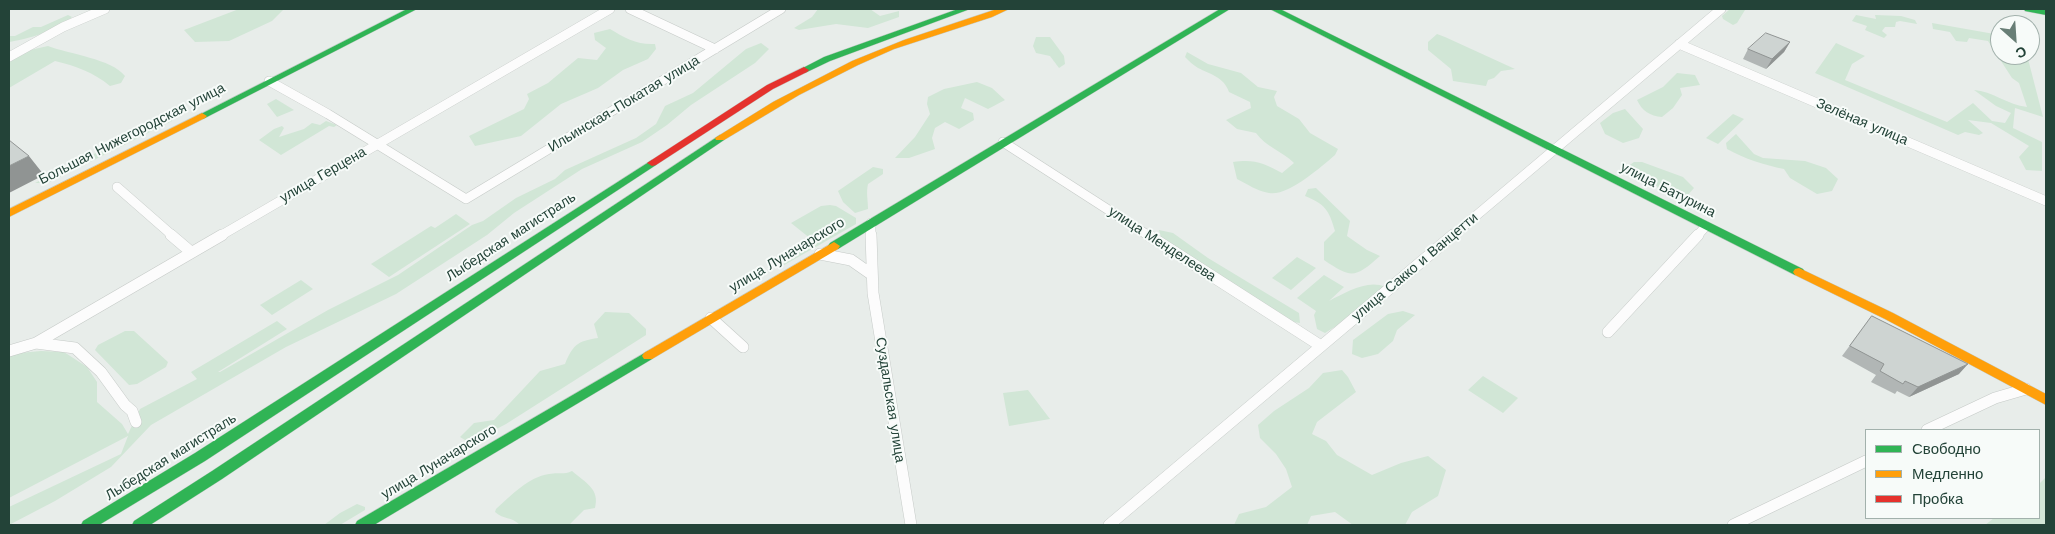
<!DOCTYPE html>
<meta charset="utf-8">
<style>
body{margin:0}
#map{position:relative;width:2055px;height:534px;overflow:hidden;background:#e8edea;font-family:"Work Sans",sans-serif}
canvas{display:block}
.frame{position:absolute;inset:0;border:10px solid #234338;pointer-events:none}
.legend{position:absolute;left:1865px;top:429px;width:175px;height:90px;box-sizing:border-box;background:#f7fbf9;border:1px solid #a2b1ac;margin:0;padding:6px 9px;list-style:none;font-size:15px;color:#234338}
.legend li{display:flex;align-items:center;gap:10px;height:25px}
.legend b{width:25px;border:1px solid #a2b1ac}
.north{position:absolute;left:1990px;top:15px;width:50px;height:50px;box-sizing:border-box;background:#f7fbf9;border:1px solid #a2b1ac;border-radius:50%;rotate:154deg;font-size:14px;font-weight:700;line-height:20px;text-align:center;color:#234338}
.north::after{content:'';display:block;margin:auto;width:18px;height:22px;background:#687e76;clip-path:polygon(50% 0,100% 100%,50% 72%,0 100%)}
</style>
<div id="map">
<canvas width="2055" height="534"></canvas>
<div class="frame"></div>
<ul class="legend">
<li><b style="height:6px;background:#30b455"></b>Свободно</li>
<li><b style="height:6px;background:#ff9f0a"></b>Медленно</li>
<li><b style="height:6px;background:#e5322d"></b>Пробка</li>
</ul>
<div class="north">С</div>
</div>
<script>
const g = document.querySelector('canvas').getContext('2d');
g.lineJoin = 'round';
function paint(path, color) { g.fillStyle = color; g.fill(path, 'evenodd'); }
function trace(path, color, width, dash) { g.strokeStyle = color; g.lineWidth = width; g.lineCap = dash ? 'butt' : 'round'; g.setLineDash(dash || []); g.stroke(path); }
function label(font, color, halo, rows, align = 'center') {
  g.font = font + ' "Work Sans",sans-serif'; g.lineWidth = 4; g.setLineDash([]); g.textBaseline = 'middle'; g.strokeStyle = halo; g.fillStyle = color; for (const [text, x, y, turn = 0] of rows) {
    g.save(); g.translate(x, y); g.rotate((+turn || 0) * Math.PI / 180); g.textAlign = isNaN(turn) ? turn : align; if (halo) g.strokeText(text, 0, 0); g.fillText(text, 0, 0); g.restore();
  }
}
paint(new Path2D(`
 M239,9h45l-12,12 -43,20 -34,1 -11,-12z
 M818,9h52l10,7 19,-5v6l-31,11 -32,-4 -37,6 -5,-2 18,-11z
 M1730,9h19l-4,1 -8,13 -4,2 -10,-6 -1,-3z
 M68,15l4,2c-9,12 -48,23 -63,25v-6h6l18,-9h8z
 M1856,15l20,4 -1,-4 26,1 14,4 2,4 -17,-3 -4,1 -1,5h-10l-3,4 5,4 -3,3 -19,-8 2,-4 -15,-5z
 M1932,23l68,12v20h27l16,62 -28,-9 -2,20 29,14v29l-16,-1 -7,-13 10,-11 -38,-23 -23,-3 15,13 -4,2 -14,-3 -7,3 -143,-62 21,-30 29,13 -13,8 -7,16 102,42 26,-19 19,18 13,2 6,-10 -15,-7 -22,-16c18,1 34,15 53,17l-8,-24 -7,-5 -24,-37 -19,-3 -2,4 -11,-1 -6,-9 -17,-3z
 M610,29c15,9 27,16 45,15l1,5 -8,10 -25,11 -25,18 -37,16 -40,32 -46,10 -6,-10 55,-27 5,-10 -2,-5 21,-11 30,-25 19,2 9,-12 -11,-8 -1,-7z
 M1437,34l8,3 70,32 -14,2 -7,7 -6,2 -2,6 -33,-5 -2,-12 -23,-19v-8z
 M1036,37h14l14,19 1,8 -6,4 -9,-12 -14,-3 -3,-7z
 M761,43l8,6 -14,14 -64,42 -24,20 -25,17 -60,27 -68,44 -27,22 -91,59 -110,53 -135,78 -40,42 -56,34 -46,24v-18l112,-53 7,-18 -119,62v-144l32,-3 23,1 23,15 10,15v20l25,22 6,10 12,-25 57,-30 -6,-7 86,-51 10,8 -69,43h2l108,-62 70,-35 74,-50 11,-4 33,-23 39,-19 10,-9 71,-32 20,-14 9,-18 28,-13 53,-44z
 M48,46c21,8 64,13 77,30l-4,7 -11,3c-17,-14 -34,-20 -55,-25l-46,27v-27l21,-11z
 M1187,52l21,12 33,9 17,14 19,4 -3,6 3,9 22,13 11,14 28,16 -3,6c-14,12 -48,42 -66,38 -12,-2 -22,-9 -32,-14l-4,-17c22,-3 30,1 49,11l12,-10c-12,-12 -28,-16 -38,-30l-19,-4 -11,-9 25,-12 -1,-6 -21,-10c-5,-15 -19,-18 -31,-24 -5,-3 -9,-7 -13,-11z
 M1677,73l18,2 5,10 -20,3 2,7 -9,13 -11,9c-12,-1 -20,-6 -25,-17l26,-13z
 M977,82l15,6 13,12 -17,9 -23,-11 -4,10 12,5 1,7 -15,9 -14,-7 -10,6 -3,10 3,11 -26,9h-14l20,-21 15,-23 -3,-10 1,-7 16,-8z
 M276,99l18,11 -17,7 -10,-13z
 M1625,109l18,20 -4,9 -16,5 -18,-9 -5,-11 13,-10z
 M1733,114l11,5 -26,25 -12,-6z
 M171,116l1,5 -124,62h-13z
 M326,121l11,4 -3,2 -5,-1 -48,29 -22,-15 15,-11 8,-3 2,2 -5,9 25,-8 8,-6 8,2z
 M1736,134l18,20 9,4 42,3 21,7 12,11 -6,12 -15,3 -27,-16 -6,-9c-20,-4 -39,-10 -57,-20l-1,-6z
 M1634,162h8l41,15 11,11 -7,8 -28,-6c-8,-17 -22,-11 -32,-23z
 M873,167l10,2v5l-15,10c-2,9 0,16 0,25l-13,4 -12,-11 -5,-11z
 M1316,188l34,33 -3,15 20,14 13,6c-25,22 -28,23 -56,4v-18l11,-11c-6,-21 -10,-27 -30,-35l3,-7z
 M830,205l6,1 20,12v6l-77,44 -5,-7 37,-22 -20,-16 30,-17z
 M456,214l14,10 -81,53 -18,-13 60,-38 4,2z
 M1159,230l14,3 35,25 91,55 1,10 -14,-2 -125,-84z
 M1297,257l19,11 -25,22 -19,-12z
 M1324,275l20,12 -15,14c16,-8 39,-22 56,-14l-36,31 -24,15 -8,-4 -3,-14 2,-4 -19,-13z
 M301,280l12,9 -41,26 -12,-10z
 M1403,311l12,4 -18,15 -4,11 -15,13 -16,4 -10,-4 1,-14 35,-26z
 M605,312l24,1 17,16v6l-140,89 -36,19 -10,-6 14,-14 20,-3 46,-49 25,-7c8,-19 12,-23 33,-26l-4,-14z
 M125,331h9l34,31 -2,5 -29,17 -8,1 -34,-35 3,-5z
 M1342,370l6,7 8,15 -39,30 -5,12 14,7 11,14 35,20 29,-12 27,-7 18,14 -8,26 -26,16 -7,13h-52l-18,-13 -24,4 -4,9h-73l5,-11 27,-7 26,-20 -6,-18 -10,-15 -16,-16 -2,-13 16,-14 35,-23 14,-15z
 M1483,376l35,22 -15,15 -35,-23z
 M1028,390l22,29 -41,7 -6,-33z
 M572,471c14,12 28,18 23,37l-11,2 -15,15h-49c-9,-9 -16,-5 -25,-13l1,-3c16,-14 32,-32 53,-35 9,-2 15,1 23,-3z
 M2046,477v48h-61l9,-7h45v-34z
 M357,504l8,3v3l-25,15h-16l16,-12z`), '#d1e6d6');
const streetFar1 = new Path2D(`
 M630,9l85,40
 M1679,44l367,157
 M9,57l54,-30 42,-18
 M269,81l59,33 138,85 315,-190
 M1003,142l146,94
 M117,187l56,49
 M871,223v13
 M220,236l390,-227
 M1452,236l269,-227
 M1697,236l9,-10`);
const street = new Path2D(`
 M171,235l20,17
 M871,235l2,58 38,232
 M1148,235l173,111
 M820,254l31,6 20,14
 M711,318l32,29
 M1608,332l90,-97
 M36,343l186,-108
 M9,351l27,-8 39,5 26,24 24,33 7,6 4,11
 M1927,430l68,-32 31,-9
 M1109,525l344,-290
 M1733,525l133,-64`);
const fast = new Path2D(`
 M407,9h10l-212,109 -3,1 -5,-3z
 M958,9h12l-140,52 -23,11 -3,1 -5,-3 25,-13z
 M1220,9h10l-392,240h-8l-2,-3 2,-3z
 M1270,9h10l523,260 2,3 -2,3h-8z
 M2024,9h22v6l-21,-4z
 M720,135l4,1 1,2 -1,2 -502,339 -72,46h-18l2,-4 78,-50z
 M652,160l4,1 1,2 -1,2 -451,296 -106,64h-18l2,-4 112,-68z
 M648,351l4,2 2,3 -2,3 -278,166h-19l2,-4z`);
const slow = new Path2D(`
 M997,9h12l-17,8 -98,32 -36,16 -59,30 -75,45h-8l-1,-2 58,-36 79,-41 52,-21z
 M202,113l5,3 -2,2 -196,99v-8z
 M834,242l6,4 -2,3 -186,110h-8l-2,-3 2,-3z
 M1799,268l94,45 153,81v11l-161,-86 -90,-44 -2,-3 2,-3z`);
const jam = new Path2D(`
 M804,67l5,3 -2,2 -34,17 -117,76 -4,1 -5,-3 120,-78z`);
trace(streetFar1, '#c5cac7', 10);
trace(street, '#c5cac7', 12);
trace(fast, '#c3cbc7', 1);
trace(slow, '#c3cbc7', 1);
trace(jam, '#c3cbc7', 1);
trace(streetFar1, '#fcfcfc', 9);
trace(street, '#fcfcfc', 11);
paint(fast, '#30b455');
paint(slow, '#ff9f0a');
paint(jam, '#e5322d');
paint(new Path2D(`
 M1790,42l-6,10 -18,17 -23,-10 5,-10z
 M1872,316l87,58 -50,23 -12,-6 -2,3 -24,-12 5,-7 -34,-19z`), '#b1b6b5');
paint(new Path2D(`
 M1790,42l-6,10 -18,17 6,-10z
 M29,156l15,19 -35,18v-27z
 M1968,364l-9,10 -50,23 9,-10z`), '#909493');
const building = new Path2D(`
 M1766,33l24,9 -18,17 -24,-10z
 M9,140l20,16 -20,10z
 M1872,316l96,48 -50,23 -13,-6 -2,3 -23,-13 4,-7 -34,-18z`);
paint(building, '#ced4d2');
trace(building, '#909493', 1);
label('14px', '#234338', '#f7fbf9', [
 ["Ильинская-Покатая улица",624,104,-31],
 ["Зелёная улица",1862,122,23],
 ["Большая Нижегородская улица",132,134,-27],
 ["улица Герцена",323,175,-30],
 ["улица Батурина",1668,190,27],
 ["Лыбедская магистраль",511,237,-33],
 ["улица Менделеева",1162,244,33],
 ["улица Луначарского",787,255,-31],
 ["улица Сакко и Ванцетти",1415,267,-40],
 ["Суздальская улица",890,400,81],
 ["Лыбедская магистраль",171,457,-32],
 ["улица Луначарского",439,462,-31]
]);
</script>
